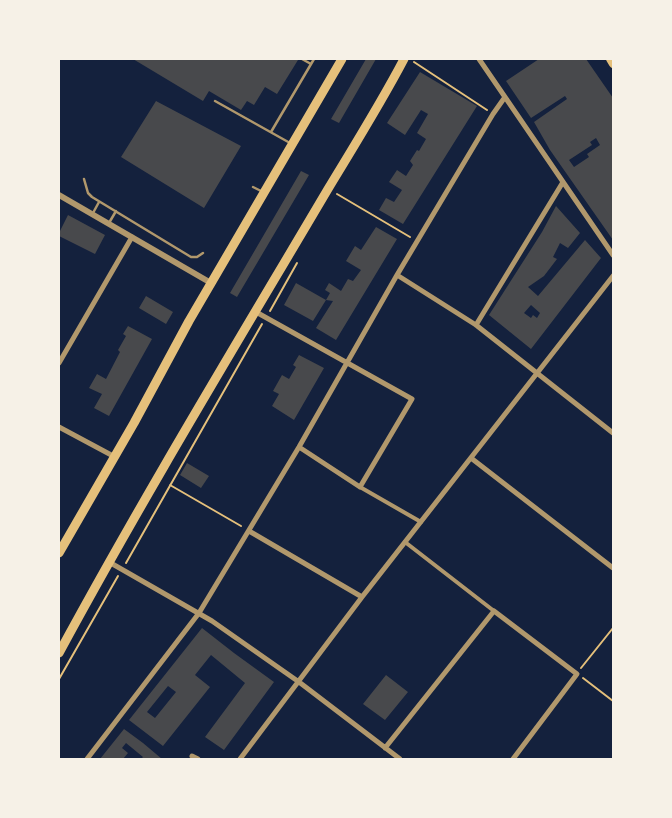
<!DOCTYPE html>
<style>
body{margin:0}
#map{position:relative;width:672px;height:818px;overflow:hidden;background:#14213d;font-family:Roboto,sans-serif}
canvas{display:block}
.frame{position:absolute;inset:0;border:60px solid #f6f1e7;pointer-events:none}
</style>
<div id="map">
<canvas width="672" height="818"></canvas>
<div class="frame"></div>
</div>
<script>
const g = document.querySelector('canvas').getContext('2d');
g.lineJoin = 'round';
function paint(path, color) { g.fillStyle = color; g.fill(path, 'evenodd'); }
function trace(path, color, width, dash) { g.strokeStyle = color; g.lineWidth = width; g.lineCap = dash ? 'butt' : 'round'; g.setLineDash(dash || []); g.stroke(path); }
paint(new Path2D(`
 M133,59h163l2,1 -21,34 -12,-7 -11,18 -7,-4 -6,9 -32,-19 -6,10z
 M366,59h10l-37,64 -8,-4z
 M539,59h47l27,39v142l-63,-90 -16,-28 33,-23 -2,-3 -34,22 -25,-37zM596,138l4,7 -13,9 2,3 -15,10 -5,-7 23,-15 -2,-3z
 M420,72l57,34 -74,118 -24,-14 7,-12 8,4 8,-12 -13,-8 8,-12 9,6 7,-11 -3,-4 7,-11 2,1 7,-12 -9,-6 11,-19 -7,-4 -16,25 -18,-12z
 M156,101l85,45 -37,62 -83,-51z
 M301,171l8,4 -72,122 -7,-4z
 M556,206l24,27 -12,15 -8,-5 -7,14 4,2 -13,17 -16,11 10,9 47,-56 16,18 -70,91 -42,-34 53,-83zM531,305l9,8 -3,5 -4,-3 -2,3 -7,-5z
 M68,215l37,20 -10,19 -36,-18v-3z
 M376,227l21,12 -61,101 -20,-12 17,-27 -7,-1 4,-7 -5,-3 4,-7 12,8 7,-12 5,2 8,-11 -15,-9 9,-15 6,4z
 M296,283l30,17 -13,21 -29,-16z
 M146,296l27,16 -7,12 -27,-16z
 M128,326l24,13 -43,77 -15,-8 8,-14 -13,-6 8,-14 9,5 14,-27 -2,-2 8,-14 -3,-2z
 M299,355l25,13 -30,52 -22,-14 7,-12 -6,-3 9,-16 7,4 7,-12 -3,-2z
 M187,463l22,13 -8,12 -21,-13z
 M202,628l32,25 40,29 -50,68 -19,-13 40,-54 -34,-28 -16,20 15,12 -47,59 -34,-26zM168,686l8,6 -21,26 -8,-6z
 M386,675l22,17 -23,28 -22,-16z
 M124,729l19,14 19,16h-21l2,-2 -17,-14 -4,5 6,5 -5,6h-23z`), '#48494c');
trace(new Path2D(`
 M414,62l73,48
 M337,194l73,43
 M270,311l27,-48
 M170,485l71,41
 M126,563l136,-239
 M581,668l32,-40
 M583,678l30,23
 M59,679l59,-103`), '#e5c07b', 2);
trace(new Path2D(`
 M302,59l9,5
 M215,101l75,42
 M271,132l43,-73
 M84,179l4,14 4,4 99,60h6l6,-4
 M253,187l10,5
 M93,213l6,-11
 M109,223l7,-12`), '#b1986c', 2.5);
trace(new Path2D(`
 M360,487l61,35
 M405,542l89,69`), '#b1986c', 4);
trace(new Path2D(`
 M479,59l134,196
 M397,275l79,50 137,108
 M256,312l156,87 -52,88 -61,-40
 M476,325l87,-143
 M59,363l73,-126
 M59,427l56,30
 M471,458l142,110
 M249,531l113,66
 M109,562l103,59 87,61 101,77
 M385,748l109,-137 83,63 -64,85
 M192,756l6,3
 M87,759l112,-146 100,-166 98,-172 96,-161 12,-17
 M240,759l122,-162 251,-321`), '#b1986c', 5);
trace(new Path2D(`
 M59,195l152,88`), '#b1986c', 6);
trace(new Path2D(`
 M610,59l3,5`), '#e5c07b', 8);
trace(new Path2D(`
 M59,553l75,-130 55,-102 153,-262
 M59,653c85,-157 178,-310 269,-464 26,-43 53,-86 76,-130`), '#e5c07b', 9);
</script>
